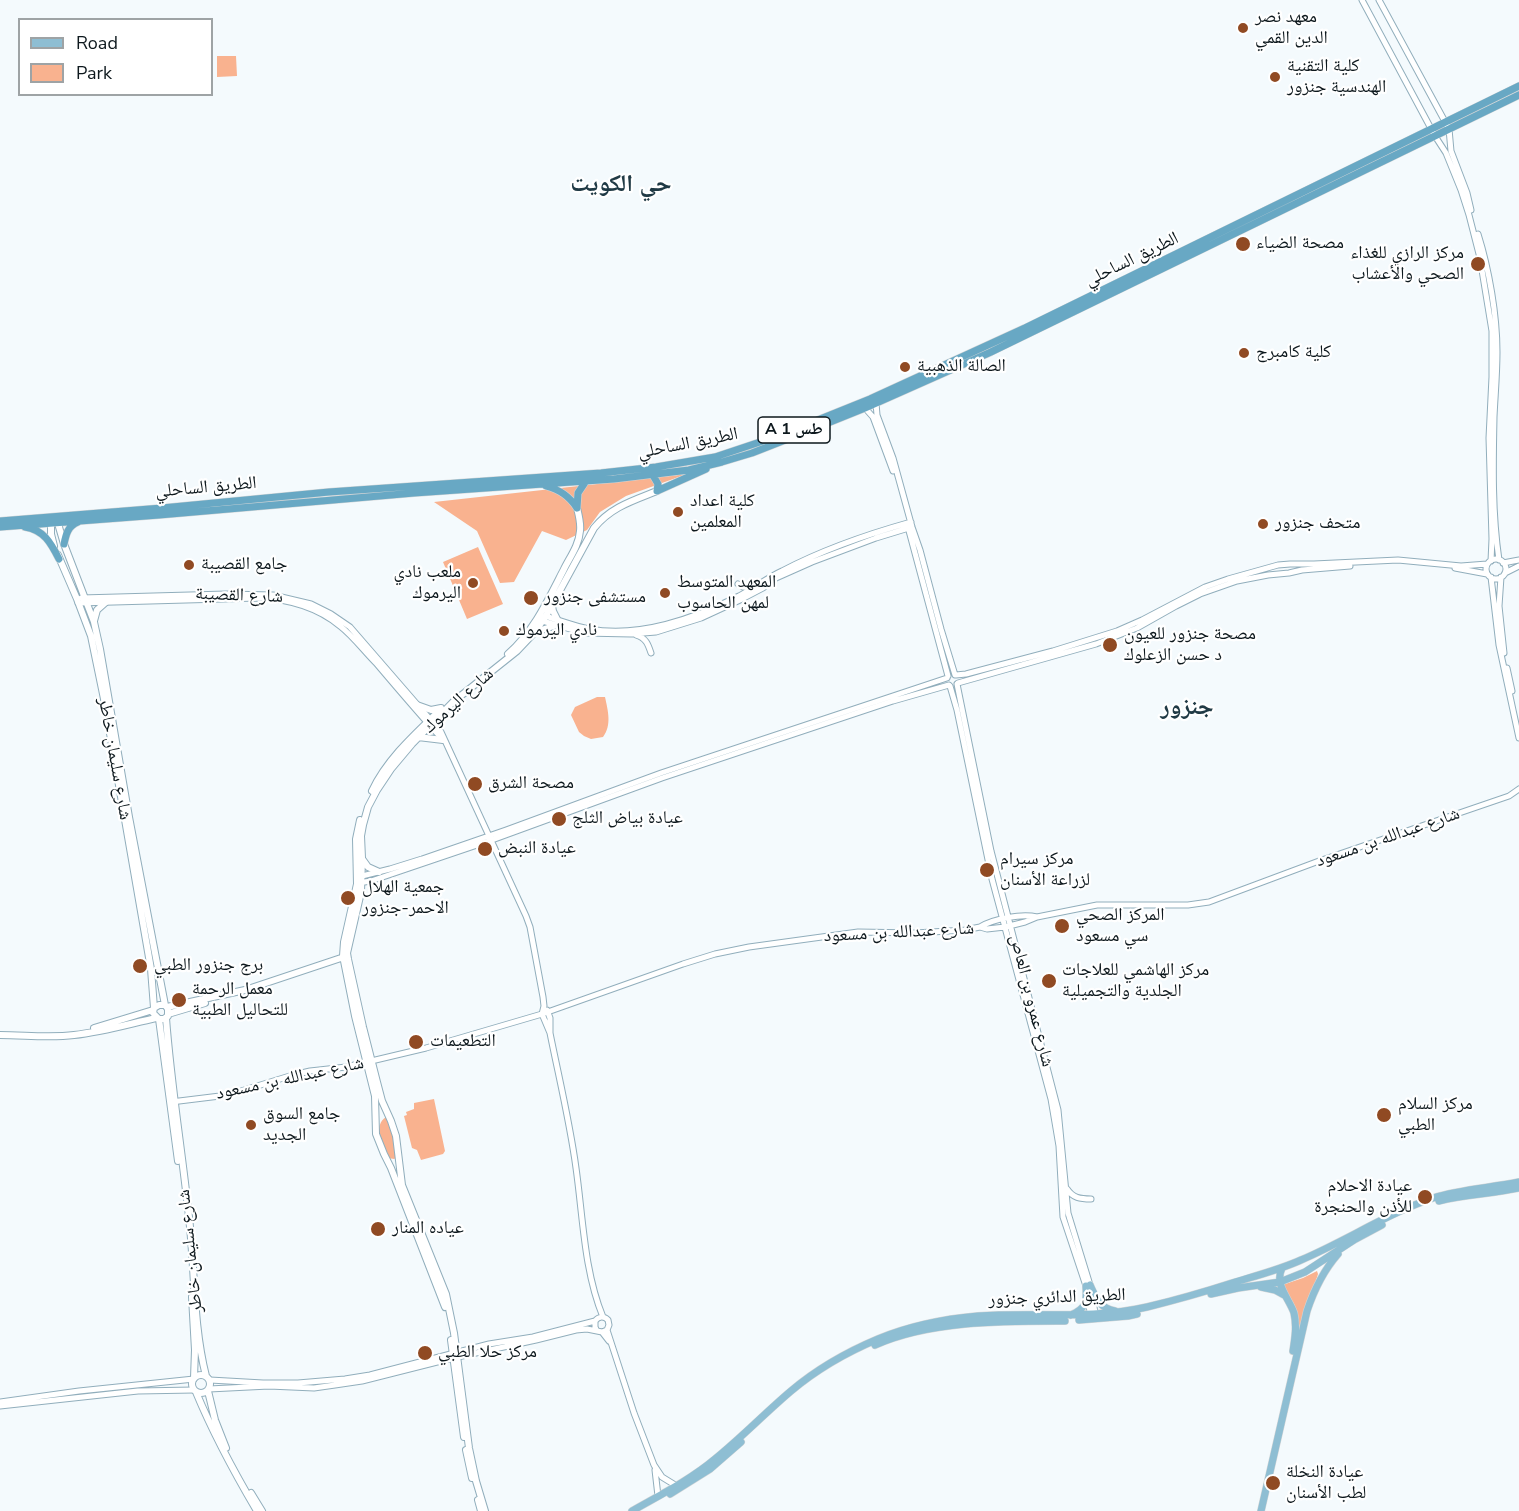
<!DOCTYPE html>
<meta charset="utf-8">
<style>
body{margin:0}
#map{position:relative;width:1519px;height:1511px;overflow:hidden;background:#f4fafd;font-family:"Nunito Sans",sans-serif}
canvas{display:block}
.legend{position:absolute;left:18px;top:18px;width:195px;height:78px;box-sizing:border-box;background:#fff;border:2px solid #9ea3a5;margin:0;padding:8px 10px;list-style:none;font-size:18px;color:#0d181d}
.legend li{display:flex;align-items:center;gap:12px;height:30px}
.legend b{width:30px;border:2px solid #9ea3a5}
</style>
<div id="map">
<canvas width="1519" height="1511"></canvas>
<ul class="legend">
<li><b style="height:8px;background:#8ebed3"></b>Road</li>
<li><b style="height:16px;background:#f9b28f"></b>Park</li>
</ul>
</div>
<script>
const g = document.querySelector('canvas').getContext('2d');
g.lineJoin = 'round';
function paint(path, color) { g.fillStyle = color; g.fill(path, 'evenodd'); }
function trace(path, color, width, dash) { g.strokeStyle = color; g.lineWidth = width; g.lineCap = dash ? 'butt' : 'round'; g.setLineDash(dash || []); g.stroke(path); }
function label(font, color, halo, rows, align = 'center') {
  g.font = font + ' "Nunito Sans","Noto Naskh Arabic",sans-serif'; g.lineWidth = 4.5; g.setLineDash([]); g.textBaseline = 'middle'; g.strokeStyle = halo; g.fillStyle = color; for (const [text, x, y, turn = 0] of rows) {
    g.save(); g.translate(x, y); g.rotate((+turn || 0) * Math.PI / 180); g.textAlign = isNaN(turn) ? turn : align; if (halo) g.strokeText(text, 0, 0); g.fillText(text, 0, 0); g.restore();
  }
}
paint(new Path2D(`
 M217,56h19l1,20 -20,1z
 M687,474l-61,22 -26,16 -13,18 -21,10 -24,-9 -28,51 -14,1 -23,-52 -43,-29z
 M478,547l25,57 -36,15 -24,-57z
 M597,697h8c3,14 7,28 -2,40l-12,2 -7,-3 -5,-4 -8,-17 4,-8z
 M434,1099l11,52 -2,3 -22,6 -4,-10 -5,-2 -8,-32 3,-1 -1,-3 8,-3v-6z
 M386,1117l3,1 9,39 -4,2 -6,-1c-7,-12 -15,-33 -2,-41z
 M1317,1271l1,3 -18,60 -6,-30 -12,-19 21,-7z`), '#f9b28f');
const tertiary = new Path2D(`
 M1362,0l73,136 11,17 15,37 8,25 11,43 12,73v46l-3,61 3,101 -1,22
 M1379,0l70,129 2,22 16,42 4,17
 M1478,234c11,35 19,81 19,118 0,22 -2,43 -3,65 -1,47 -2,96 5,143
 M876,403l1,12 16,43 19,69 8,23 21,79 14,46
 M865,408l8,9 20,54
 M908,527l40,149
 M1486 569a10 10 0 1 1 20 0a10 10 0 1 1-20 0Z
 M1503,563l16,-3
 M1455,568l32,6
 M1505,573l14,-7
 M1491,577l8,68 20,93
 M1501,577l-2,29 5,47
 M738,584l5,3 8,1
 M81,598l145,-4 47,1 38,9 20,10 19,13 91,105 85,184 4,11 13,70 1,9 -2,8 8,19
 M78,603l180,-5c29,1 59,9 82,28 13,10 24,25 36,37 22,26 44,52 67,77
 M545,616c14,4 29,10 44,13 51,9 104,-10 150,-33 15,-8 28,-18 43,-25 40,-21 86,-37 129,-49
 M539,620l45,13 47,1 25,-2 45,-14 39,-18 23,-12 13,-10 36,-16 64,-24 36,-11
 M636,635c10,3 12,9 15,18
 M1507,668l5,23
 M956,675l10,-1 87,-23 64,-20 25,-11 63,-33 23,-8 50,-14 12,-1h24l84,-4 63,6 26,-2
 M958,683l138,-39 41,-16 39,-22 24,-12 37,-13 31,-6 21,-2 13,-3 48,-4
 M957,684l34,167 67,259 10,103 22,72 6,33
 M950,686l7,24 35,169 59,220 8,47 4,71 23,69 5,32
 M358,877l32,-8 32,-10 84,-29 155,-57 286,-95
 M358,883l13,-2 121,-41 170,-62 231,-77 56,-16
 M980,927c13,-8 42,-14 57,-10
 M547,1010l3,8v15c9,45 20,90 26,135 7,49 8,103 27,149
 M171,1102l57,-7 65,-20 17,-4 36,-4 80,-19 116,-34 141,-50 32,-10 34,-7 109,-15 57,1 50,-3 15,-3 7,2 18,-2 20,-5 12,-5 60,-12h91l21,-3 110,-41 190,-65 10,-7
 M1067,1189c6,9 13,10 24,10
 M607,1330l27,83 20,52 8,12 13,8
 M602,1332l5,-2 2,-5 -1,-5c-4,-4 -9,-4 -13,1v6l2,4 5,1 7,9
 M210,1380l53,3h35l47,-4 25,-4 119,-31 44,-7 62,-16
 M209,1389l60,-3 45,2 21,-3 27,-4 91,-23 83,-18 40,-10 11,-1 10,2
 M0,1402l79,-11 115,-12
 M0,1406l138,-15 56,-1
 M655,1470l3,26`);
const secondary = new Path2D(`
 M59,518v9l5,17 30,78 6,27 29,168 36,188
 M51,520v14l3,12
 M58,555l19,44 14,37 13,63 47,270 3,39 -1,5 6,6h5l4,-3v-7l-3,-4h-6l-5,3
 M552,606l1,5 4,8
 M94,621l3,-11 9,-8
 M535,632l22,-7
 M508,654c26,-23 40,-54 56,-85 6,-12 15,-24 16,-38 1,-8 -1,-15 -3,-23
 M417,705l14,5 10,-2
 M418,737l25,3
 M372,791c15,-32 43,-57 68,-81
 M360,820l-4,19 1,45 -13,58 -1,14 12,60 20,80 1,38 8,20 7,14 54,139
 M363,860l5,7 11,5
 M167,1007l78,-17 102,-34
 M168,1014l37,-11
 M166,1018c5,67 16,133 23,199 6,53 4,108 17,159
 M159,1019l19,142
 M94,1028l59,-18
 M0,1035c25,0 50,3 74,0 28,-3 55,-11 82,-17
 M192,1297l3,53 -1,28
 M451,1340l13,97
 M192 1384a9 9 0 1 1 18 0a9 9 0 1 1-18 0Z
 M208,1391l7,29 11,28
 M196,1392c17,41 38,80 61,119
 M466,1450l6,28
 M251,1493l11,18
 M478,1500l3,11
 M485,1511l-9,-30 -7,-33 -15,-115 -8,-39 -44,-109 -6,-49 -5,-15 -9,-20 -5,-19 -14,-55 -15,-68 -1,-6 14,-61 1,-34 -1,-22 2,-11 5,-18 9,-17 14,-21 21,-25 41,-42 64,-51 17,-18 12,-17 48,-88c17,-21 38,-27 63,-37`);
const primary = new Path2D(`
 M1439,1201c26,-7 53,-7 80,-13
 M1282,1268c-8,17 7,30 12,45 3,13 1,25 -1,38
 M1090,1285c6,13 9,23 25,26
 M1261,1287l14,3 9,5
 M1211,1294l27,-6 42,-6 25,-10 49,-32 28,-15
 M1071,1315c16,-7 16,-14 15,-29
 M1079,1320l49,-4 9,-2
 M875,1345c56,-25 130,-24 190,-24
 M670,1494l40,-25 31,-27
 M632,1511c28,-16 58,-31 83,-52 26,-21 50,-46 76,-68 26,-22 56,-39 87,-52 31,-13 66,-20 100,-23 56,-4 113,4 169,-9 29,-7 57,-15 85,-24 23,-7 47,-13 69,-23 45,-19 85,-46 132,-62 28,-9 57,-10 86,-16
 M1261,1511l46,-200c7,-21 16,-40 31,-57`);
const trunk = new Path2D(`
 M651,472l7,12 -1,7 49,-22
 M546,486c14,4 23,10 31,22
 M577,508l1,-15 8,-12
 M0,521l162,-13 167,-16 272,-19 55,-6 59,-10 63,-21 92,-37 155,-71 494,-242
 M0,527l159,-12 255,-22 200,-14 75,-9 33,-8 30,-9 46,-18 67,-27 126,-56 528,-257
 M25,527c19,3 26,16 34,32
 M64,544c2,-10 4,-18 14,-22`);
trace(tertiary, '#91aebc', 7);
trace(secondary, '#91aebc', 8);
trace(primary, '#d3d5d6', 8);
trace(trunk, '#d3d5d6', 8);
trace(tertiary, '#fff', 5);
trace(secondary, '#fff', 6);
trace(primary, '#8ebed3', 7);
trace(trunk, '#68a8c4', 7);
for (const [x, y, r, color] of [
 [1243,28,6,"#904a23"],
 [1275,77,6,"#904a23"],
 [1243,244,8,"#904a23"],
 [1478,264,8,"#904a23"],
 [1244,353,6,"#904a23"],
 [905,367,6,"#904a23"],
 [678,512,6,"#904a23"],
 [1263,524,6,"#904a23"],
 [189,565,6,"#904a23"],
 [473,583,6,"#904a23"],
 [665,593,6,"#904a23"],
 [531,598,8,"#904a23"],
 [504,631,6,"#904a23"],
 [1110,645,8,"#904a23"],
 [475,784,8,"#904a23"],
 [559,819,8,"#904a23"],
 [485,849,8,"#904a23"],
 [987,870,8,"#904a23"],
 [348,898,8,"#904a23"],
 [1062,926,8,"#904a23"],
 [140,966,8,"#904a23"],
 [1049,981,8,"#904a23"],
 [179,1000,8,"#904a23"],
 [416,1042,8,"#904a23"],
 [1384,1115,8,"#904a23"],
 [251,1125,6,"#904a23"],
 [1425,1197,8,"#904a23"],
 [378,1229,8,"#904a23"],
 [425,1353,8,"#904a23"],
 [1273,1483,8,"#904a23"]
]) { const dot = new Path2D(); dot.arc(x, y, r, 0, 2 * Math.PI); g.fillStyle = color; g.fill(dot); trace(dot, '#fff', 2); }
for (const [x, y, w] of [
 [794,430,72]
]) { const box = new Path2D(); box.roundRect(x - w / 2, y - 13, w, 26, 4.5); g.fillStyle = '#fff'; g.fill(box); trace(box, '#0d181d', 1.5); }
label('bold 16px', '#0d181d', null, [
 ["A 1 طس",794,430]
]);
label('18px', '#0d181d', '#fff', [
 ["معهد نصر",1255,18],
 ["الدين القمي",1255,39],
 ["كلية التقنية",1287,67],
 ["الهندسية جنزور",1287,88],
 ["مصحة الضياء",1256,244],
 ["مركز الرازي للغذاء",1464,254,"right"],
 ["الصحي والأعشاب",1464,275,"right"],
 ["كلية كامبرج",1256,353],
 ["الصالة الذهبية",917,367],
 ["كلية اعداد",690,502],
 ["المعلمين",690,523],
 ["متحف جنزور",1275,524],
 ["جامع القصيبة",201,565],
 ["ملعب نادي",461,573,"right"],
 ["اليرموك",461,594,"right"],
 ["المعهد المتوسط",677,583],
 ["لمهن الحاسوب",677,604],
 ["مستشفى جنزور",544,598],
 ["نادي اليرموك",516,631],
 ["مصحة جنزور للعيون",1124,635],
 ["د حسن الزعلوك",1124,656],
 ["مصحة الشرق",488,784],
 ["عيادة بياض الثلج",572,819],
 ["عيادة النبض",498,849],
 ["مركز سيرام",1000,860],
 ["لزراعة الأسنان",1000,881],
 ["جمعية الهلال",362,888],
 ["الاحمر-جنزور",362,909],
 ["المركز الصحي",1076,916],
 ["سي مسعود",1076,937],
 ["برج جنزور الطبي",154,966],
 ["مركز الهاشمي للعلاجات",1062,971],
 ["الجلدية والتجميلية",1062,992],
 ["معمل الرحمة",192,990],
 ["للتحاليل الطبية",192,1011],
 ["التطعيمات",430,1042],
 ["مركز السلام",1398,1105],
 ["الطبي",1398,1126],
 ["جامع السوق",263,1115],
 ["الجديد",263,1136],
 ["عيادة الاحلام",1412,1187,"right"],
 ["للأذن والحنجرة",1412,1208,"right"],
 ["عياده المنار",392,1229],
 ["مركز حلا الطبي",438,1353],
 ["عيادة النخلة",1286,1473],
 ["لطب الأسنان",1286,1494]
], 'left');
label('18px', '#0d181d', '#fff', [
 ["الطريق الساحلي",1132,260,-26],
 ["الطريق الساحلي",688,444,-11],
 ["الطريق الساحلي",206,488,-5],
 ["شارع القصيبة",239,596,2],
 ["شارع اليرموك",459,701,-42],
 ["شارع سليمان خاطر",114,759,80],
 ["شارع عبدالله بن مسعود",1388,838,-19],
 ["شارع عبدالله بن مسعود",899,933,-3],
 ["شارع عمرو بن العاص",1031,1001,76],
 ["شارع عبدالله بن مسعود",290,1079,-12],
 ["شارع سليمان خاطر",191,1251,-96],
 ["الطريق الدائري جنزور",1057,1298,-2]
]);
label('bold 24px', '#203a45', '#fff', [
 ["حي الكويت",621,185],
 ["جنزور",1187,708]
]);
</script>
